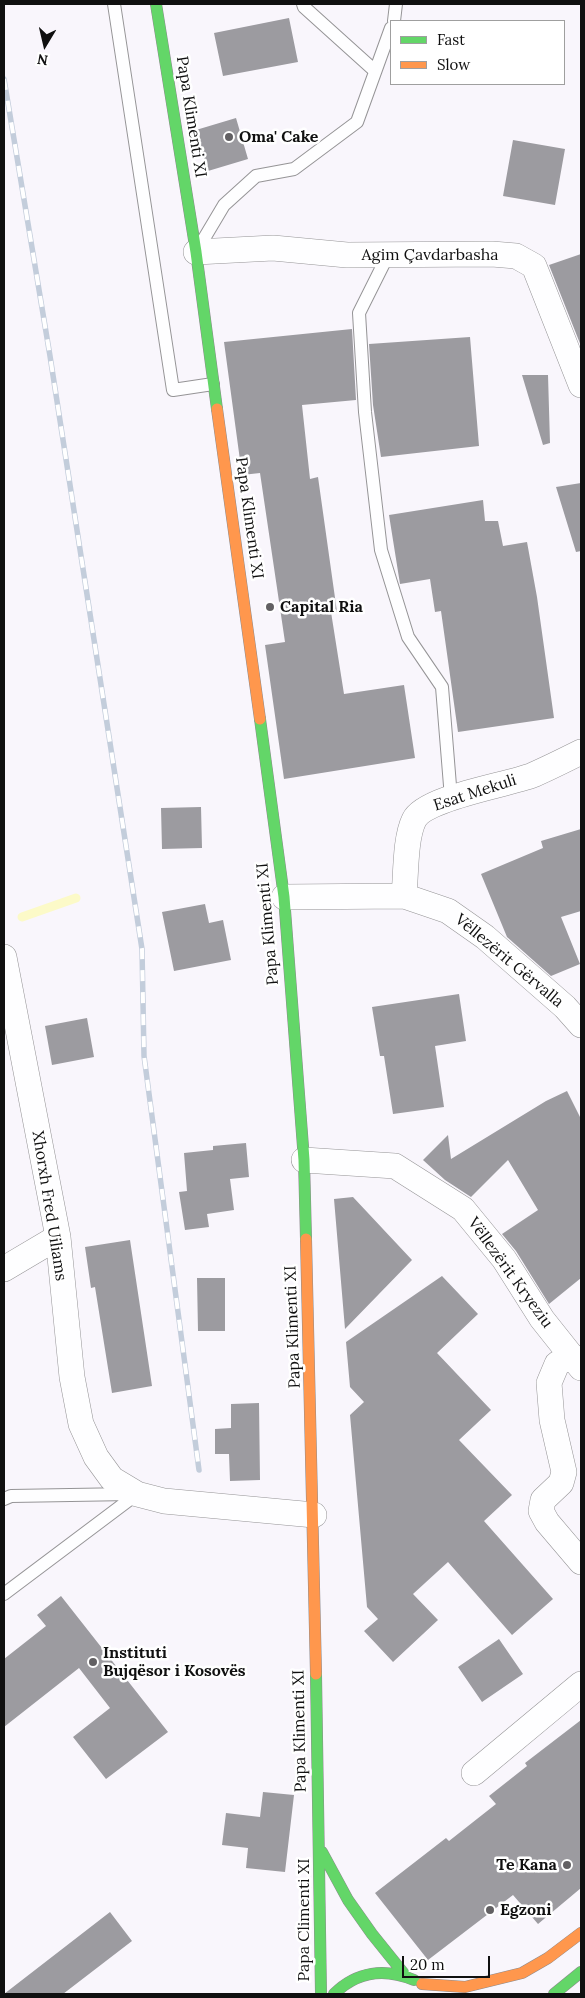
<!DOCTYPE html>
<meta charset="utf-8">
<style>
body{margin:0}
#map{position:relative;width:585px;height:1998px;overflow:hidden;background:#f9f6fc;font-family:Lora,serif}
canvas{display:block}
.frame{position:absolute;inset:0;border:5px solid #101010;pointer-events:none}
.legend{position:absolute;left:390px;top:20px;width:175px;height:65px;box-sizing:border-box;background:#fff;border:1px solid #9f9f9f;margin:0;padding:6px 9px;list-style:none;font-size:15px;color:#101010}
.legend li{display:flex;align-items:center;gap:10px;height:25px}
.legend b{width:25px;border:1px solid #9f9f9f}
.north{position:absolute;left:20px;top:20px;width:50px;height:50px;-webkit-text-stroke:4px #fff;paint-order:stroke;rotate:189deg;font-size:14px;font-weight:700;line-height:20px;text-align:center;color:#101010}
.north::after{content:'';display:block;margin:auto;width:18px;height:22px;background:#101010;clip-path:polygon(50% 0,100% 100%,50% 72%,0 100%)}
.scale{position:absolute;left:402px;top:1956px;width:88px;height:22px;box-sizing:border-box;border:2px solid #101010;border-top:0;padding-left:6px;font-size:15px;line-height:18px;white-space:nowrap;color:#101010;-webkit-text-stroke:4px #fff;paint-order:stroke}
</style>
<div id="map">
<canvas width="585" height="1998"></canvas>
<div class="frame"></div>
<ul class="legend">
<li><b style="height:6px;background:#63d668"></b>Fast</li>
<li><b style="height:6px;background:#ff974d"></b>Slow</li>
</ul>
<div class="north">N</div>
<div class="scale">20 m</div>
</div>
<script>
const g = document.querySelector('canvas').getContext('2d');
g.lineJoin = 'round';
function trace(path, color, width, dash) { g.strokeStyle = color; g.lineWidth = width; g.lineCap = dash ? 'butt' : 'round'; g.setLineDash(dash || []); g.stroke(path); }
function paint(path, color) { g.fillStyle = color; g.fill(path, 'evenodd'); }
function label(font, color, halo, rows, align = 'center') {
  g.font = font + ' Lora,serif'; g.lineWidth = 5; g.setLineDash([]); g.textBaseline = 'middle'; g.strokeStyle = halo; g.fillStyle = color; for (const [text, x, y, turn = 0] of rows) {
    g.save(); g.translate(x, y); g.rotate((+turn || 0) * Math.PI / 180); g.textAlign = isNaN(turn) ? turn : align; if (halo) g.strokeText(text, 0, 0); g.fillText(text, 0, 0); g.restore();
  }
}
trace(new Path2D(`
 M22,917l54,-19`), '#fcfac8', 9);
paint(new Path2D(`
 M289,18l9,44 -75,14 -9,-43z
 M236,118l12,41 -40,12 -12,-41z
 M513,140l52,9 -10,56 -52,-9z
 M581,254v92l-32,-81z
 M352,329l4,71 -54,5 8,74 8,-2 19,135h-6l13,82 60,-9 11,73 -131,21 -19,-134 20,-3 -25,-169 -18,2 -18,-133z
 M470,337l9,109 -98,11 -8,-52 -4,-61z
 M522,375h26l2,68 -7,2z
 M581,483v68l-5,1 -20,-65z
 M483,500l2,21h13l5,25 24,-4 10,55 17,121 -96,14 -17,-121 -6,1 -5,-33 -30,5 -11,-69z
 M201,807l1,41 -40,1 -1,-41z
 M581,829v82l-20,6 19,47 -29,12 -44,-39 -26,-63 62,-26 -2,-7z
 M205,904l4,19 14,-3 8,40 -57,11 -12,-59z
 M459,994l7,47 -31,5 9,61 -51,7 -9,-58h-4l-8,-49z
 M87,1018l7,39 -42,8 -7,-39z
 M567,1091l14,28v159l-32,26 -33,-53 -14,-17 36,-24 -30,-50 -37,37 -26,-17 -22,-20 25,-25 3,24 95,-58z
 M246,1143l3,34 -19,2 4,31 -27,4 2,13 -24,3 -6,-38 8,-1 -3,-38 29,-3v-4z
 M353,1197l59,63 -67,69 -11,-130z
 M130,1240l22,146 -40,7 -17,-106 -4,1 -6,-41z
 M442,1276l36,38 -41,39 54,57 -32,30 53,55 -28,26 69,78 -41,36 -64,-73 -35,32 25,26 -45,42 -29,-31 14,-12 -11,-12 -17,-192 14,-13 -14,-15 -4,-45z
 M197,1278h28v53h-27z
 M259,1403l1,77 -30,1 -1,-27h-14v-25l16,-1v-24z
 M61,1596l107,136 -62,47 -33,-42 37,-29 -31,-40 -75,59v-68l42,-33 -9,-11z
 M499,1639l24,35 -41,28 -24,-35z
 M581,1720v168l-43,36 -25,-29 -85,65 -53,-67 71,-55 3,3 47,-37 -7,-8 38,-30 -2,-3z
 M263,1792l31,3 -9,77 -39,-4 2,-20 -26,-3 4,-32 34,4z
 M110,1912l22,29 -69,53h-59z`), '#9c9ba0');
const lane = new Path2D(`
 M114,4l59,386 40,-6
 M303,4l1,3 71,64
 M394,21l2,-17
 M199,247l25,-42 32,-29 38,-7 63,-47 34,-94
 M388,255l-29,58 6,99 16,138 27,87 34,50 9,111
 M4,1499l7,-3 119,-2
 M4,1594l133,-100`);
const street = new Path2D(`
 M196,252l77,-4 74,7 145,-1 24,2 18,10 47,119
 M404,896c2,-21 1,-58 10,-76 11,-23 94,-35 119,-45 16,-7 32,-15 48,-23
 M284,897l120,-1 44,15 37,26 80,70 16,18
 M4,957l54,280 14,140 9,47 15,33 16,22 25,15 27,7 150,14
 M304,1160l91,6 68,43 41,50 38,60 39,49
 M4,1269l54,-32
 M571,1355l-14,9 -8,19 3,37 12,52 -3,11 -18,17 -2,11 6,11 34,40
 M474,1773l107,-89`);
const fast = new Path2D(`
 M156,4l40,248 21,157
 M260,719l24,178 20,263 2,79
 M316,1674l5,320
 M322,1852l26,48 24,34 33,41
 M334,1994c23,-23 51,-26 80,-14
 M554,1994l27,-22`);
const slow = new Path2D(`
 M217,409l43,310
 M306,1239l10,435
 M422,1984l43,3 57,-14 26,-15 33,-25`);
trace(lane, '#959496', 14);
trace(street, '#959496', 26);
trace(fast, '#8c8a8d', 12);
trace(slow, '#8c8a8d', 12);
trace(lane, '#fefeff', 12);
trace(street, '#fefeff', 25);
trace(fast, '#63d668', 11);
trace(slow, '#ff974d', 11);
const rail = new Path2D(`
 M4,79l46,277 92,593 2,107 55,414`);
trace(rail, '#c3cddb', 5.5);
trace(rail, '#fff', 4, [11]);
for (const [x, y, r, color] of [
 [229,137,5,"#626063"],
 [270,607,5,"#626063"],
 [93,1662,5,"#626063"],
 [567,1865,5,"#626063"],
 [490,1910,5,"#626063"]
]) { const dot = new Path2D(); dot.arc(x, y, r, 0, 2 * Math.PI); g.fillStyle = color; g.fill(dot); trace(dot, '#fff', 2); }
label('16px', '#101010', '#fff', [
 ["Papa Klimenti XI",191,117,81],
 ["Agim Çavdarbasha",430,255],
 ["Papa Klimenti XI",249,518,82],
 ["Esat Mekuli",475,793,-18],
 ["Papa Klimenti XI",268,924,-95],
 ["Vëllezërit Gërvalla",509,961,40],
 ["Xhorxh Fred Uiliams",49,1206,81],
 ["Vëllezërit Kryeziu",510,1273,54],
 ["Papa Klimenti XI",293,1327,-92],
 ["Papa Klimenti XI",300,1731,-91],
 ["Papa Climenti XI",304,1920,-90]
]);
label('bold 16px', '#101010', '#fff', [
 ["Oma' Cake",239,137],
 ["Capital Ria",280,607],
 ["Instituti",103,1653],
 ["Bujqësor i Kosovës",103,1671],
 ["Te Kana",557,1865,"right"],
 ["Egzoni",500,1910]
], 'left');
</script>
